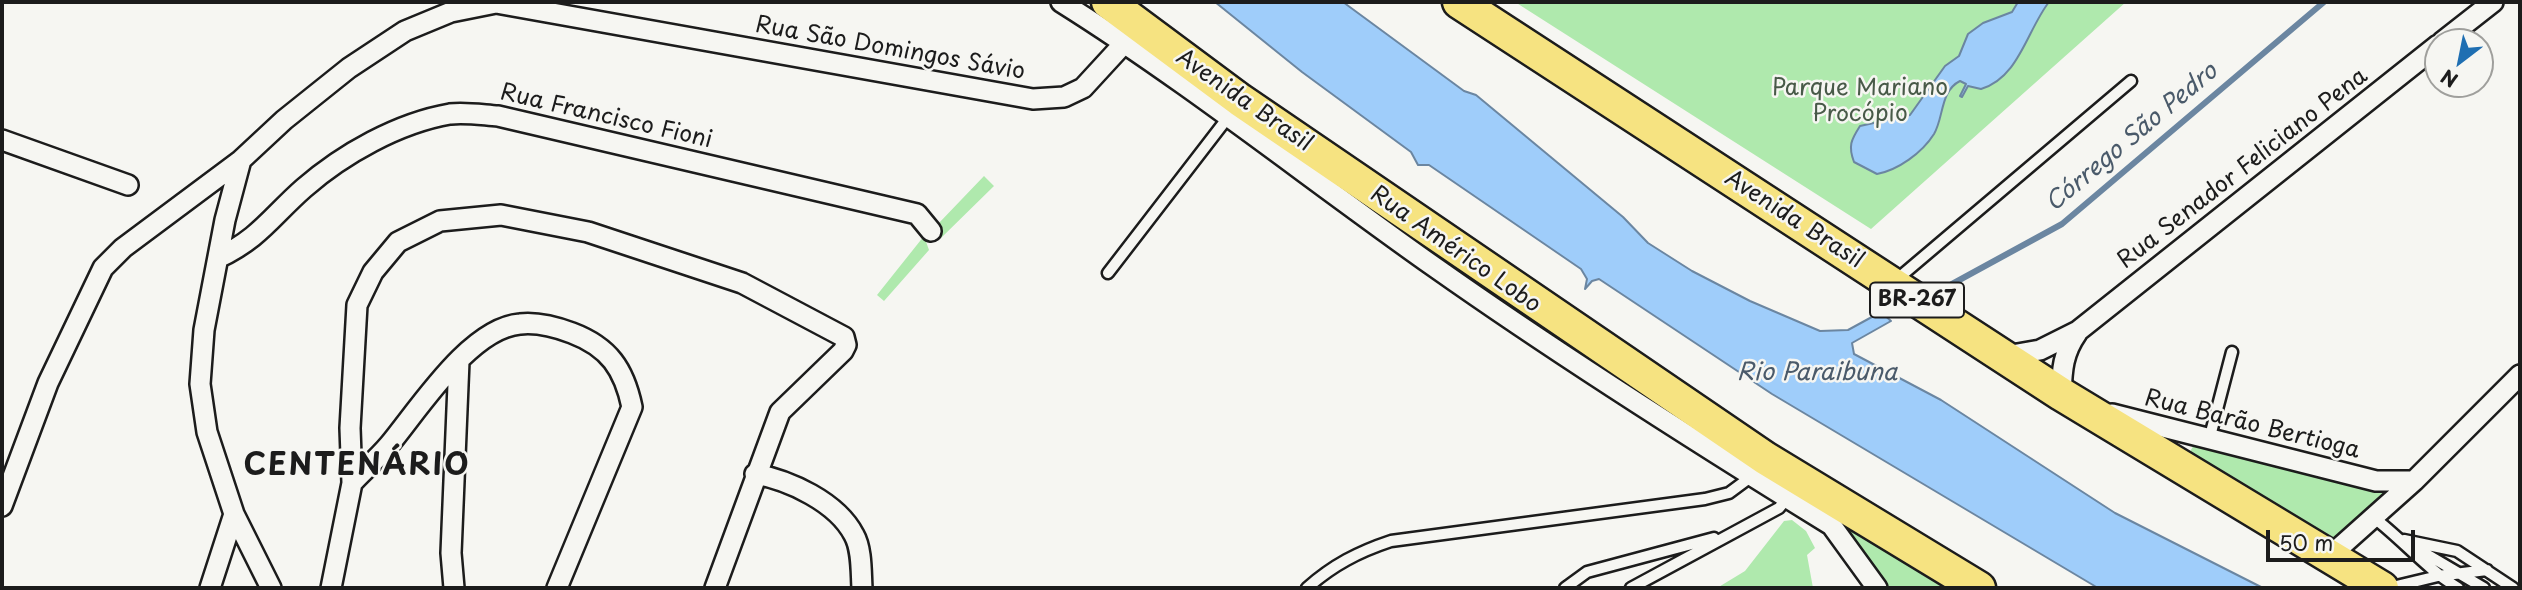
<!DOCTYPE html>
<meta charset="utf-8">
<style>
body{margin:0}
#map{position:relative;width:2522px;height:590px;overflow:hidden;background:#f6f6f2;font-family:"Playpen Sans",sans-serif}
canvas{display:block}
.frame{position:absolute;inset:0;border:4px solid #1c1c1c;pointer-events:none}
.north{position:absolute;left:2424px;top:28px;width:70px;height:70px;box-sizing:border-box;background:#f6f6f2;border:2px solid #9f9f9c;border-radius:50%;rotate:212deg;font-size:19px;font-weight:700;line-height:28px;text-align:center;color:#1c1c1c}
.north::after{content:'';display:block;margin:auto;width:24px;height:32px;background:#1f6fb2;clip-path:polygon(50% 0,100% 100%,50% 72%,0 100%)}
.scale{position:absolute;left:2266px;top:530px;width:149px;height:32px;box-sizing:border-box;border:4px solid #1c1c1c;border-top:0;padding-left:9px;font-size:21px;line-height:24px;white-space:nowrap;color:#1c1c1c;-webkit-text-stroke:5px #f6f6f2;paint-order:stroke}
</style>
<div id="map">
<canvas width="2522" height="590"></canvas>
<div class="frame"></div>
<div class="north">N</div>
<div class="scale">50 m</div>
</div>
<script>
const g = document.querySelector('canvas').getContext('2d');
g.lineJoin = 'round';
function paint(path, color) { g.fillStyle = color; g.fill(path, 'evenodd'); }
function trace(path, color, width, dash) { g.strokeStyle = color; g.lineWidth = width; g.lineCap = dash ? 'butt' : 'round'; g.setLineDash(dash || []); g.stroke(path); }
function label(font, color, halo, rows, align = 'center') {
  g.font = font + ' "Playpen Sans",sans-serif'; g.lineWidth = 5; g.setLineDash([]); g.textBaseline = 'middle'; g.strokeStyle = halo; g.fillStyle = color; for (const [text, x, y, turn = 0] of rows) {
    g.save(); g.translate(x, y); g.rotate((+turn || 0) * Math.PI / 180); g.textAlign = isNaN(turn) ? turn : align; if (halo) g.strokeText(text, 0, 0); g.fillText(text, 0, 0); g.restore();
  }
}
paint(new Path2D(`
 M1515,2h611l-255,227z
 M984,176l10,10 -53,52 -3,-14z
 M924,236l5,14 -45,51 -7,-6z
 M2195,443l191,48 -54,52 -144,-88z
 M1834,518l113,70h-63z
 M1792,520l14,11 9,17 -8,7 6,33h-96l28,-17 39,-50z`), '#afe9ad');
const water = new Path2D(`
 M1215,2h128l121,89 12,4 147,122 25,26 44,28 58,30 70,30 28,-1 33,-18 10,9 -39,22 2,11 87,46 174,113 148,75h-165l-326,-194 -173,-115 -7,2 -7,8 2,-10 -6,-10 -152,-104h-11l-7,-13 -109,-80z
 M2018,2h31c-22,28 -30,76 -68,87l-13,-3 -6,11 -2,-1 6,-12 -6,-3c-20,10 -16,36 -26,53 -12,19 -36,36 -57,40l-23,-12c-6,-16 -3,-22 6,-36l50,-11 35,-49 14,-10 9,-22 15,-11 29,-11z`);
paint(water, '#9fcdfa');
trace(water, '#6b86a1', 2);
trace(new Path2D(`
 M1952,284l110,-60 262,-222`), '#6b86a1', 6);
const service = new Path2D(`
 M1108,273l121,-157
 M1895,281l236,-200
 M2209,440l23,-88
 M2373,517c30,23 54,52 85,71
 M2404,540l53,11 56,37
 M2416,548l68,40
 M1307,588c26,-23 51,-36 84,-47l314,-42 24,-6 23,-17
 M1565,588l22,-16 127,-34
 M1631,588l148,-80 10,-12
 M2388,588l50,-12 49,-6`);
const minor = new Path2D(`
 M1061,2c129,81 250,178 375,266 129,91 262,175 395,257
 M2442,42l51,-40
 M2,140l126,45
 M218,258c42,-20 53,-41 86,-70 39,-34 94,-65 146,-74 15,-2 33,1 48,2l419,98 14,17
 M2006,356l34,-6 38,-19 360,-286
 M2061,394c1,-25 2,-41 16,-61
 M2112,414l264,67h38
 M755,474c34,6 82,28 99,61 8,14 7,37 8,53
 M352,483c12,-13 26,-25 37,-38 30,-36 81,-117 131,-121 17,-2 36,3 52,9 37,14 52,36 60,74l-75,181
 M2,506l46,-123 55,-115 20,-20 118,-88
 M1824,515l53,73
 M2330,556l84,-75 106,-106
 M210,588l24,-74
 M271,588l-37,-74 -27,-82 -7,-48 4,-54 21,-110 16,-60 43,-40 65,-52 56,-37 46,-19 45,-9 537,96 31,-2 19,-9 57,-62
 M331,588l21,-105 -2,-55 7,-123 16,-33 25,-30 42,-21 61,-6 87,17 154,51 102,54 2,8 -3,6 -63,61 -65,176
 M454,588l-3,-35 8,-192`);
const trunk = new Path2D(`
 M1108,2l132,98 525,358 214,130
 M1459,2l602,392 321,194`);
trace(service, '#1c1c1c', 15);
trace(minor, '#1c1c1c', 24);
trace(trunk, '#1c1c1c', 37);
trace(service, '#f6f6f2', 10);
trace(minor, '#f6f6f2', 19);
trace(trunk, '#f6e381', 32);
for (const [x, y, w] of [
 [1917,300,94]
]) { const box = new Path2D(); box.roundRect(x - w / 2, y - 17.5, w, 35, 5); g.fillStyle = '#f6f6f2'; g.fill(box); trace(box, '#1c1c1c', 2); }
label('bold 21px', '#1c1c1c', null, [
 ["BR-267",1917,300]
]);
label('23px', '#1c1c1c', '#f6f6f2', [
 ["Rua São Domingos Sávio",890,49,10],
 ["Avenida Brasil",1244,101,35],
 ["Rua Francisco Fioni",606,117,13],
 ["Rua Senador Feliciano Pena",2243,169,-38],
 ["Avenida Brasil",1794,220,33],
 ["Rua Américo Lobo",1455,250,35],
 ["Rua Barão Bertioga",2252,425,14]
]);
label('23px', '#485a48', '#f6f6f2', [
 ["Parque Mariano",1860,89],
 ["Procópio",1860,115]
]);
label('italic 24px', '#4a5a6a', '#f6f6f2', [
 ["Córrego São Pedro",2132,138,-40],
 ["Rio Paraibuna",1817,373]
]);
g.letterSpacing = '2px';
label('bold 30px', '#1c1c1c', '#f6f6f2', [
 ["CENTENÁRIO",357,467]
]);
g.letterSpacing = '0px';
</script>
